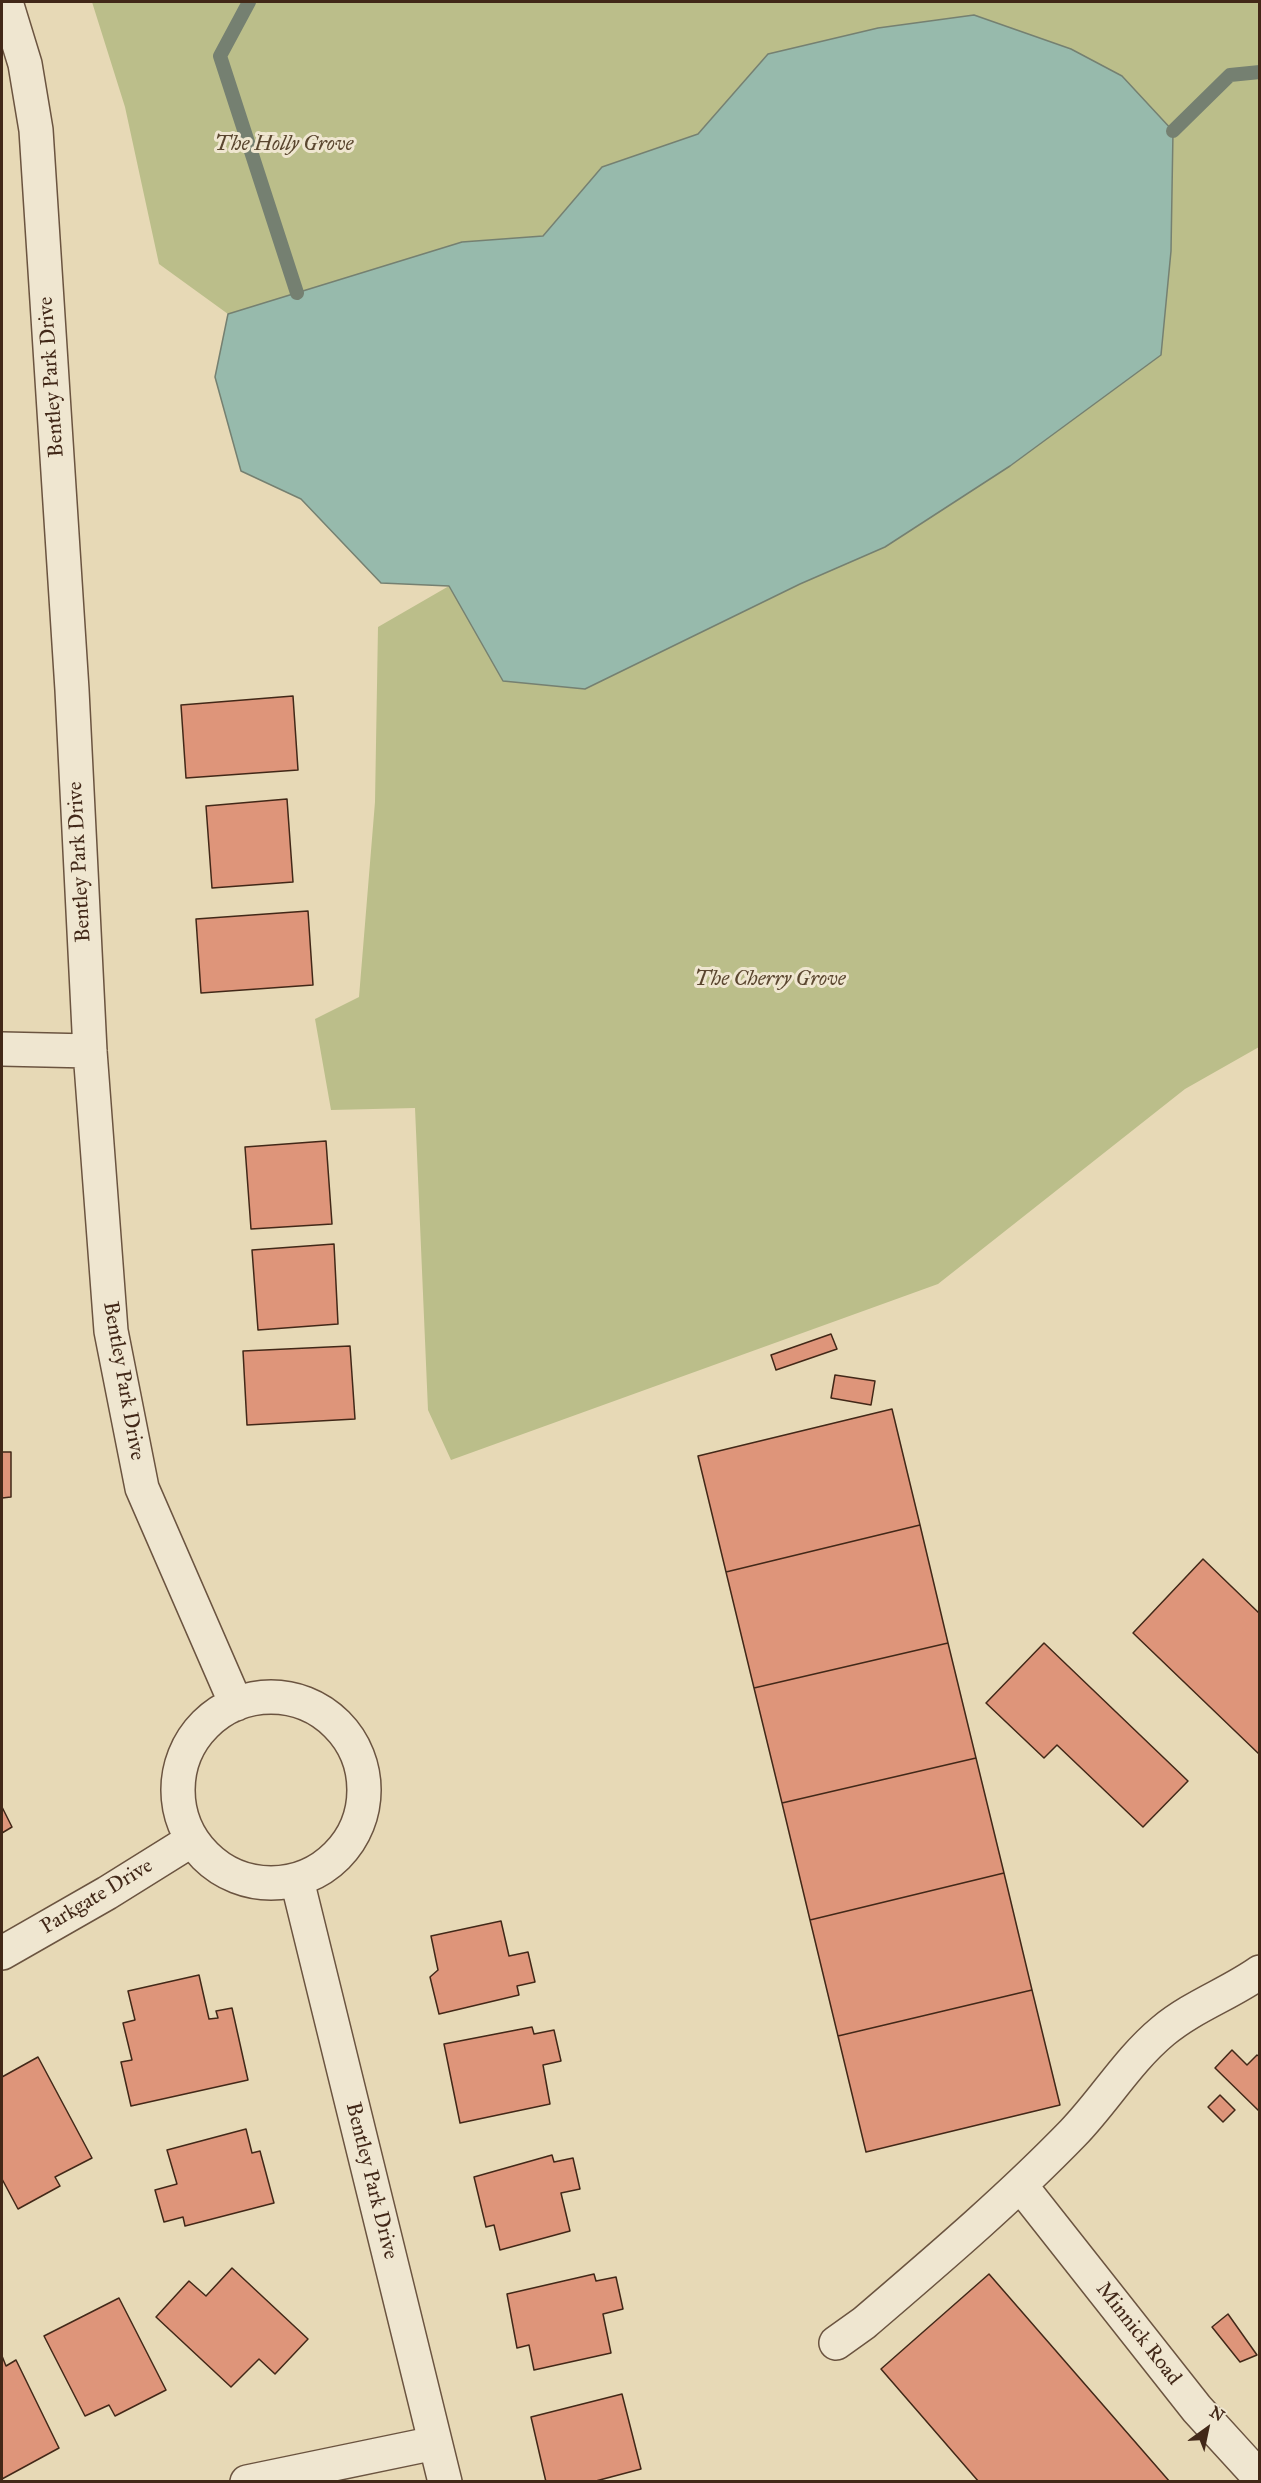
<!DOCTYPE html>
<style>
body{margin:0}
#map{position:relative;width:1261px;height:2483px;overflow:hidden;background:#e7d9b6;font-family:"IM FELL Great Primer",serif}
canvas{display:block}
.frame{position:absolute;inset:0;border:3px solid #422818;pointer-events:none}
.north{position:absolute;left:1177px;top:2399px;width:60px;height:60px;-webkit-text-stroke:4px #efe6d0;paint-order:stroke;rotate:33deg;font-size:16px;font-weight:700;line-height:24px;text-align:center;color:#422818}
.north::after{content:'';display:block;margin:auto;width:21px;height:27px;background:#422818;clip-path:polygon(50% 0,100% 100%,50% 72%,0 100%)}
</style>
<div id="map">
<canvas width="1261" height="2483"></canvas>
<div class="frame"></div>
<div class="north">N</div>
</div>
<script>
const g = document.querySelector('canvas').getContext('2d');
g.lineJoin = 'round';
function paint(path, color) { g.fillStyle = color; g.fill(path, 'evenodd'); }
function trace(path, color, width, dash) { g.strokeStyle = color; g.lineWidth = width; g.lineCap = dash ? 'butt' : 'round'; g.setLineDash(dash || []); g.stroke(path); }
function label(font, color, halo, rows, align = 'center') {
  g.font = font + ' "IM FELL Great Primer",serif'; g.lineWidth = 6; g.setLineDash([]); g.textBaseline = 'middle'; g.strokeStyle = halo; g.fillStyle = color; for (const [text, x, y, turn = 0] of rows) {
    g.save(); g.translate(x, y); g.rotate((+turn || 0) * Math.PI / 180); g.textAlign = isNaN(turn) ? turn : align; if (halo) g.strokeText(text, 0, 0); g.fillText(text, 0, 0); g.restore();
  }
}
paint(new Path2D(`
 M92,2h1167v1045l-74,42 -247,195 -487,176 -23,-50 -13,-302 -84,2 -16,-91 44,-22 16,-195 3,-175 71,-41 54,95 297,-97 85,-37 125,-81 151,-111 10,-104 2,-120 -405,-77 -70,80 -96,33 -59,69 -81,6 -234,72 -69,-50 -34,-157z`), '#bbbe8a');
const water = new Path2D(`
 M974,15l97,34 51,27 51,55 -2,120 -10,104 -151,111 -125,81 -85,37 -215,105 -82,-8 -54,-95 -68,-3 -80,-84 -60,-28 -26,-94 13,-63 234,-72 81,-6 59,-69 96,-33 70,-80 110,-26z`);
paint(water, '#97baac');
trace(water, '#758071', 1.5);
trace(new Path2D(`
 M249,2l-29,54 77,237
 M1173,131l57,-56 30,-3`), '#758071', 14);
const building = new Path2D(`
 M293,696l5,74 -112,8 -5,-73z
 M287,799l6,83 -81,6 -6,-82z
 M308,911l5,74 -112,8 -5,-74z
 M326,1141l6,83 -81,5 -6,-82z
 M334,1244l4,80 -80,6 -6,-80z
 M831,1334l6,15 -61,21 -5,-15z
 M350,1346l5,73 -108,6 -4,-74z
 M835,1375l40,6 -4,24 -40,-7z
 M892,1409l28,116 -194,47 -28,-116z
 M2,1452h9v45l-9,1z
 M920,1525l28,118 -194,45 -28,-116z
 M1203,1559l57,55v141l-127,-122z
 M948,1643l28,115 -194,45 -28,-115z
 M1044,1643l144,138 -45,46 -86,-82 -13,13 -58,-55z
 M976,1758l28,115 -194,47 -28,-117z
 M2,1807l10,20 -10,6z
 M1004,1873l28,117 -194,46 -28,-116z
 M501,1921l8,35 19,-4 7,30 -18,4 2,9 -80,19 -9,-37 8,-7 -7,-34z
 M199,1975l10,44 9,-1 -2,-7 16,-3 16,72 -117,26 -10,-44 11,-2 -9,-37 12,-3 -7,-29z
 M1032,1990l28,115 -194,47 -28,-116z
 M532,2027l2,7 20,-4 7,31 -18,4 7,39 -90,19 -16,-79z
 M1232,2050l15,15 10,-10 3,2v55l-45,-44z
 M38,2057l54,101 -37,19 5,9 -42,23 -16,-30v-102z
 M1220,2095l15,15 -12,12 -15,-15z
 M246,2129l6,24 8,-2 14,52 -89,23 -2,-9 -19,5 -9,-32 22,-6 -10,-34z
 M552,2155l2,7 19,-4 7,31 -19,4 9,38 -70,19 -6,-25 -8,2 -12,-50z
 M232,2268l76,71 -33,35 -16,-15 -28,28 -75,-70 33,-36 17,15z
 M594,2274l2,7 20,-4 7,32 -20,5 8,39 -77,17 -5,-25 -12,3 -10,-54z
 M989,2274l181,208h-191l-98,-113z
 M119,2298l47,92 -51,26 -6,-11 -24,11 -41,-80z
 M1228,2314l29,41 -17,7 -28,-35z
 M2,2356l4,10 10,-6 43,88 -57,31z
 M622,2394l19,75 -49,13h-46l-15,-65z`);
paint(building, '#de957a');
trace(building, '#422818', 1.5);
const minor = new Path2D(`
 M6,2l19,62 11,66 36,560 18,361 21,280 31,157 94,216
 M2,1049l88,2
 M178 1790a93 93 0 1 1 186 0a93 93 0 1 1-186 0Z
 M297,1880l148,602
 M2,1953l105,-60 85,-53
 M1021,2186l176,223 63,69
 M836,2343l28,-20c71,-61 143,-122 209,-190 31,-32 55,-73 90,-102 30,-25 66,-37 97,-59
 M247,2482l188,-39`);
trace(minor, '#6b5440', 36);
trace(minor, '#efe6d0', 33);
label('italic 21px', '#5a462f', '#efe6d0', [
 ["The Holly Grove",284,145],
 ["The Cherry Grove",770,980]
]);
label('21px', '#422818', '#efe6d0', [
 ["Bentley Park Drive",52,377,-94],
 ["Bentley Park Drive",80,862,-93],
 ["Bentley Park Drive",123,1381,80],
 ["Parkgate Drive",97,1897,-31],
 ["Bentley Park Drive",371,2181,76],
 ["Minnick Road",1138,2334,52]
]);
</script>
